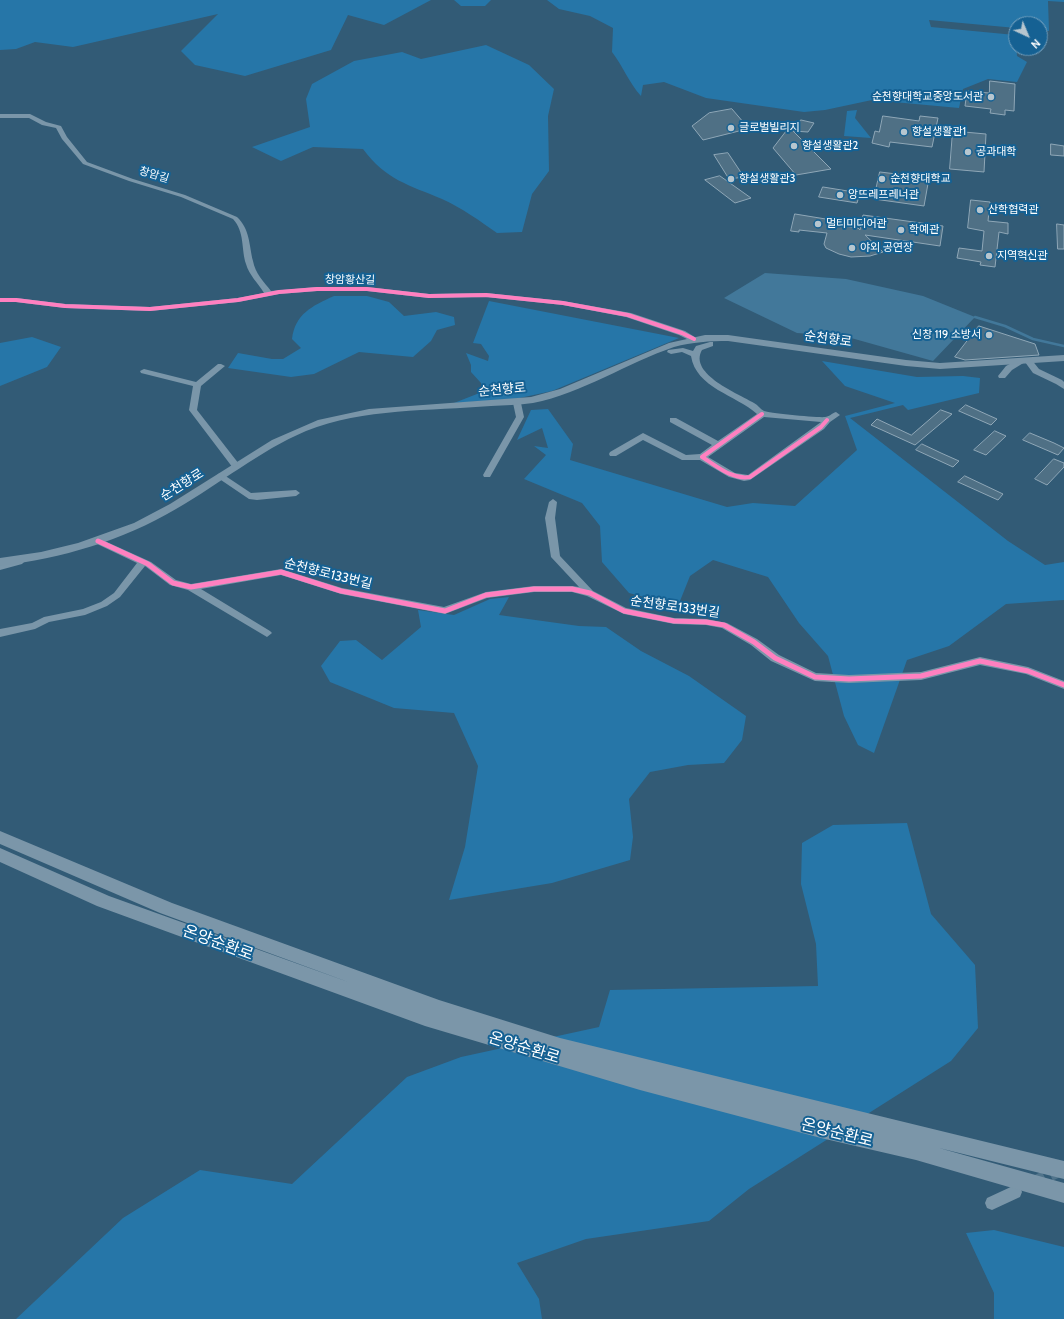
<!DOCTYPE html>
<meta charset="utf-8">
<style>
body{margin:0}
#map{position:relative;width:1064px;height:1319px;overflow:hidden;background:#325b76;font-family:Cabin,sans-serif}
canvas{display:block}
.north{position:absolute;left:1008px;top:16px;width:40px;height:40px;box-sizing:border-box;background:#156193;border:1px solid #73a0be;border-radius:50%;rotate:136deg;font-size:11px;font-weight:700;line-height:16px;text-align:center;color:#fff}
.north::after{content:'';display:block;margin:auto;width:14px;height:18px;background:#b7c6cf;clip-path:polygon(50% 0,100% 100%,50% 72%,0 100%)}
</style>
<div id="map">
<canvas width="1064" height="1319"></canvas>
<div class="north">N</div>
</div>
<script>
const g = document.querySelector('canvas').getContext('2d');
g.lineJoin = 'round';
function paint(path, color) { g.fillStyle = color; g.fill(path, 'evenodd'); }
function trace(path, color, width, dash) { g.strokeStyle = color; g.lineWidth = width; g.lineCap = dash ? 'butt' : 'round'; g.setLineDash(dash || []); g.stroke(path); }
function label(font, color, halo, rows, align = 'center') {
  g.font = font + ' Cabin,"Noto Sans KR",sans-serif'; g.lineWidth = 4; g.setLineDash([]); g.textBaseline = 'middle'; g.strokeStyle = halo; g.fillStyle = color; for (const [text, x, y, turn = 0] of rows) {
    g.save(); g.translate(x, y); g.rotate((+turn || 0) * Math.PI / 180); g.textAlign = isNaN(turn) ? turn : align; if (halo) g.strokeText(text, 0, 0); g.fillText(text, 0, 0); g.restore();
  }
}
paint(new Path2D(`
 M0,0h431l-47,25 -36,-10 -17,35 -86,26 -50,-11 -14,-14 37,-37 -145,33 -38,-5 -19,7 -16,1z
 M454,0h37l-6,6h-24z
 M547,0h517v2l-16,-1 1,30 -9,-1v-6h-24v4l-87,-8 2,7 84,8 2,21 10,6 -10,20 -29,-3 -25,10 -4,19 -87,-8 -47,10 -21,2 -98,-14 -42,-16 -21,3 -2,11c-12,-13 -18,-30 -29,-44l1,-24 -23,-12 -31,-7z
 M486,45l43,20 25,24 -6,27 1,55 -17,23 -10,38 -25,1c-17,-12 -35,-25 -55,-34 -33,-14 -56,-19 -79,-50l-50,-2 -32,14 -29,-14 58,-20 -4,-28 6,-15 42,-23 48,-9 19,7z
 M857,110l-2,8 16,20 -27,-2 3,-25z
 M334,296h33l22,6 15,14 32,-4 18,5 1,8 -18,5 -6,11 -18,16 -54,-5 -45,22 -23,3 -63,-9 10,-15 34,6h11l18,-11 -9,-9c3,-25 20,-33 42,-43z
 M489,301l190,37 -127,53 -37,8 -61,4 28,-11 -1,-9 -10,-11v-7l-5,-12 22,8 1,-5 -8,-12 -8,-1z
 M32,337l29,10 -14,20 -47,19v-43z
 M822,361l95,16 46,-1 17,2 -1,15 -71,17 -5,-5 -53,13 158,123 37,24 19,-3v38l-58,4 -57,42 -42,14 -33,93 -16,-8 -14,-29 -16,-60 -29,-33 -31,-46 -55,-17 -23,16 -12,30 -49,-13 -27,-31 -2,-36 -18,-23 -58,-24 22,-24 -12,-9 14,2 -6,-20 -25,12 14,-30 17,-1 25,35 -3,16 157,47 26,-4 42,3 62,-56 -12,-34 50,-13 -50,-17z
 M509,597l-10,18 80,11 27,1 35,24 48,25 57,40 -4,24 -18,23 -36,2 -38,7 -21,27 4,38 -3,23 -78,23 -103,17 16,-53 13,-81 -24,-53 -60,-5 -64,-26 -9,-16 19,-25 16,-1 26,20 39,-33 -3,-17 36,5 36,-16z
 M907,823l24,91 44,51 3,63 -27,33 -202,128 -40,32 -123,18 -69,24 22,36 3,20h-526l107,-101 77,-48 92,14 115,-107 54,-20 138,-30 11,-37 208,-4 -2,-42 -15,-60 1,-41 31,-18z
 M994,1230l70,17v72h-70v-26l-28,-60z`), '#2676a8');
paint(new Path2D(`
 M765,273l81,6 77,17 52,21 -42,44 -89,-25 -47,-3 -73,-35z`), '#42789a');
trace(new Path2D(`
 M975,317l30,9 28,13 31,7`), '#42789a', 2.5);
const building = new Path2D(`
 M990,81l25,3 -1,27 -9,-1v5l-15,-2 1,-4 -26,-3 2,-15 22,2z
 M732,109l12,14 -2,1 2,5 -5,2 -36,9 -11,-14 17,-13z
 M883,116l36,5 1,-5 18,2 -6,29 -42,-5 -1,5 -17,-4 3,-12 4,1z
 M801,120l13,3 -6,9 -15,-1 38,38 -35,6 -23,-27 20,-26 5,1z
 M953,131l33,3 -2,38 -34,-3z
 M1051,144l13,2v10l-13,-1z
 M728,153l16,24 -15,2 -15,-24z
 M880,172l49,6 -5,28 -50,-7z
 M720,176l31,22 -16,5 -30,-23z
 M823,187l37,6 -3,10 -38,-6z
 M971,200l19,2 -2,19 20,2v11l-9,-2 -4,35 -15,-2 1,-3 -24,-4 2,-10 23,3 2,-20 -16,-3z
 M795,214l49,8 -1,4 15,2 2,2 3,-15 80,11 -3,20 -75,-11 18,17 -13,4 -19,1 -12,-3 -13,-6 -2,-4 3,-11 -28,-3v2l-8,-1z
 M1057,224l7,1v24h-6z
 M979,326l56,18 4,11 -74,5 -10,-3z
 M966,405l22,10 9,4 -6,6 -32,-14z
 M941,410l11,4 -37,31 -44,-20 6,-6 34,16z
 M995,431l11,5 -20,19 -12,-5z
 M1030,433l24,10 10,5 -6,7 -35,-15z
 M922,444l19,9 18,8 -6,6 -37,-17z
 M1054,459l10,4v4l-17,18 -12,-6z
 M965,476l38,18 -5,6 -40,-18z`);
paint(building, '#4f7085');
trace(building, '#8fa7b7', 1);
trace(new Path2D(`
 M1033,1183l31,-15`), '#51748b', 13, [13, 6]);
paint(new Path2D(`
 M0,114h30l16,8 15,4 6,11 20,25 46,17 52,16 52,22c13,12 12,28 16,44 2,12 11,21 18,30l46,-4h50l62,7 57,-1 77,8 68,12 54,18 13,8 -1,2h-6l-12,-6 -53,-18 -63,-12 -77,-8 -57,1 -62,-7h-50l-38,3 -41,8 -88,9 -85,-3 -49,-6h-16v-4h16l49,6 85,3 88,-9 26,-5c-6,-10 -15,-18 -18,-29 -5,-15 -1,-32 -13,-45l-52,-22 -52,-16 -46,-17 -21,-25 -6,-11 -14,-3 -13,-7h-29z
 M710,342h3v4l-11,4c-14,24 37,44 52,53 4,2 6,6 10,8 4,2 55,7 61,6 4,0 7,-4 11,-5l4,3 -10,7 -6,7 -74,51 -6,1 -15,-4 -29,-17h-18l-39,-20 -27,16h-6l-1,-2 1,-2 33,-19 43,22 14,-1 12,-9 -42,-23v-4h6l42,23 39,-27c-21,-19 -61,-26 -66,-58l-9,-4 -11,2 -4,-2 1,-2 15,-2 10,3 3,-5zM764,417l57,5 -73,53 -13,-2 -27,-16z
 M1019,359h12l8,10 23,11 2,2v7l-8,-5 -23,-11 -8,-11 -13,8 -7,8h-6l-1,-2 8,-10z
 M218,364h3l4,2 -24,20 -4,24 42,54 1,2 -4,3 -3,-1 -44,-58 4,-24 -52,-13 -1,-2 4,-2 52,13z
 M514,401h6l1,2 3,14 -34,60h-6l-1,-2 33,-58 -3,-14z
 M221,473l30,20 45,-3 4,3 -4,3 -39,4 -8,-1 -31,-21 -1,-2 1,-2z
 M553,499l4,3 -2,16 5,38 33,35 33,17 48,10 32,1 21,4 30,16 22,16 37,18 33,2 72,-3 59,-15 48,10 36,14v8l-38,-15 -46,-9 -59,15 -72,3 -34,-2 -44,-20 -20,-16 -29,-17 -16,-3 -32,-1 -50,-10 -37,-18 -15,-4h-38l-47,6 -42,16 -104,-20 -60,-19 -80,14 69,42 2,2 -5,4 -79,-47 -18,-5 -25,-19 -25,31 -13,9 -22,9 -36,7 -14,7 -35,8v-8l32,-6 12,-6 39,-8 18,-7 13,-9 23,-30 -42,-20 -2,-2 2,-2 3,-1 53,24 25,18 15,4 90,-15 61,19 102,19 42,-15 48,-6h38l7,1 -28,-30 -6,-39 4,-16z
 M19,559l5,3 -2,2 -22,6v-6z
 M1015,1185l5,2 2,5 -2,5 -28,13 -5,-2 -2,-5 2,-5z`), '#7a96a9');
paint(new Path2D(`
 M705,335h23l178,25 34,3 124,-8v6l-124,8 -34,-3 -178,-25c-18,0 -36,1 -54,6 -47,16 -91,46 -141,56 -14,2 -29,2 -42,3 -61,5 -127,2 -185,25 -47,20 -86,53 -130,78 -54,32 -114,49 -176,57v-8l41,-6 37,-9 56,-20 36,-19 102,-64 46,-20 51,-11 162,-12 29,-8 109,-46z`), '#7995a8');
paint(new Path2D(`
 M0,831l172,72 267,97 121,38 504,123v18l-125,-31 125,35v20l-148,-43 -95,-22 -181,-48 -215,-64 -328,-120 -97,-44v-14l109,48 242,87 -191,-70 -160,-69z`), '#7b96a9');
trace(new Path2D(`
 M0,300h16l49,6 85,3 88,-9 41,-8 38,-3h50l62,7 57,-1 77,8 65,12 54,18 12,6
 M762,414l-60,43c15,9 30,23 48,20l71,-50 6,-7`), '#ff80c0', 4);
trace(new Path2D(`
 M98,541l50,23 25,19 18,4 90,-15 60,19 104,20 41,-16 48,-6h38l18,4 34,18 50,10 32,1 18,3 30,17 21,16 40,19 34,2 72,-3 59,-15 48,10 36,14`), '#ff80c0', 5);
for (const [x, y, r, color] of [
 [991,97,4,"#b7c6cf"],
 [731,128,4,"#b7c6cf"],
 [904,132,4,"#b7c6cf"],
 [794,146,4,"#b7c6cf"],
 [968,152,4,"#b7c6cf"],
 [731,179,4,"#b7c6cf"],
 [882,179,4,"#b7c6cf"],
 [840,195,4,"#b7c6cf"],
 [980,210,4,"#b7c6cf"],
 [818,224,4,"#b7c6cf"],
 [901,230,4,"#b7c6cf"],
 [852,248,4,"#b7c6cf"],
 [989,256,4,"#b7c6cf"],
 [989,335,4,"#b7c6cf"]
]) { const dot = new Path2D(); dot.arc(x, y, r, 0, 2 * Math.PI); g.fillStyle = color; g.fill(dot); trace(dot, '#156193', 1.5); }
label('11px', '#fff', '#156193', [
 ["순천향대학교중앙도서관",983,97,"right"],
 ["글로벌빌리지",739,128],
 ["향설생활관1",912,132],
 ["향설생활관2",802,146],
 ["공과대학",976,152],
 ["향설생활관3",739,179],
 ["순천향대학교",890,179],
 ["앙뜨레프레너관",848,195],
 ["산학협력관",988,210],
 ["멀티미디어관",826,224],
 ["학예관",909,230],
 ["야외 공연장",860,248],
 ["지역혁신관",997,256],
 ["신창 119 소방서",981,335,"right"]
], 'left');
label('11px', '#fff', '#156193', [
 ["창암길",154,175,17],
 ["창암황산길",350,280,1]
]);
label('13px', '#fff', '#156193', [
 ["순천향로",828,339,8],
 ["순천향로",502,390,-5],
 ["순천향로",182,485,-32],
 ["순천향로133번길",328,574,14],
 ["순천향로133번길",675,607,8]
]);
label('16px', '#fff', '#156193', [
 ["온양순환로",218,943,20],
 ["온양순환로",524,1048,17],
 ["온양순환로",837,1133,14]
]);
</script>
